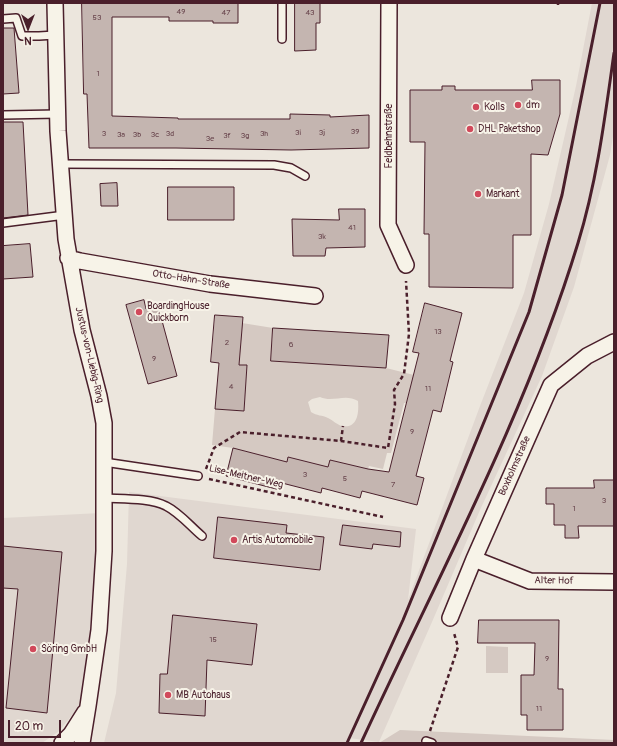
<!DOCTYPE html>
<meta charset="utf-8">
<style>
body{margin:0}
#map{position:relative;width:617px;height:746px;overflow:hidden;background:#ece6dd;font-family:Pangolin,sans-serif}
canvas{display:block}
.frame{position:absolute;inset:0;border:4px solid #4a1f2b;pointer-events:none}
.north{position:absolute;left:8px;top:8px;width:40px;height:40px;-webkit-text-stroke:3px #f7f3e8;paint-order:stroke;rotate:180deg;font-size:11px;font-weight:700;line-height:16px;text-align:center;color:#4a1f2b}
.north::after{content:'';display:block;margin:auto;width:14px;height:18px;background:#4a1f2b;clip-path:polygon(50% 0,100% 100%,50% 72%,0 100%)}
.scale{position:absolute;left:8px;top:720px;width:53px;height:18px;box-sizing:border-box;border:2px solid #4a1f2b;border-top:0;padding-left:5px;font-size:12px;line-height:14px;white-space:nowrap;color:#4a1f2b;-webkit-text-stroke:3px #f7f3e8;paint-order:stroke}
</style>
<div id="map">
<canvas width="617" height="746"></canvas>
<div class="frame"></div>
<div class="north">N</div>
<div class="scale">20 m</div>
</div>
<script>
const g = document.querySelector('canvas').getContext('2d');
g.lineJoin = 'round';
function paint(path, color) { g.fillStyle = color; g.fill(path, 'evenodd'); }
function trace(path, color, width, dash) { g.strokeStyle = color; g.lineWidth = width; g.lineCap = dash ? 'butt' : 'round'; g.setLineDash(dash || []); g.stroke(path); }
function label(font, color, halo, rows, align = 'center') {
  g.font = font + ' Pangolin,sans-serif'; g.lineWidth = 4; g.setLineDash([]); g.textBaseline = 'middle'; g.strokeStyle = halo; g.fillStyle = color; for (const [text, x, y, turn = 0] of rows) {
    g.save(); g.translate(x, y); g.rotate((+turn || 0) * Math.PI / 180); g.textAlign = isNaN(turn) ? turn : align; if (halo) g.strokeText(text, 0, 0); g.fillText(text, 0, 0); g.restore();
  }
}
paint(new Path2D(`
 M592,3h22v127l-4,25 -36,132 -32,89 -62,134 -48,112 -53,120 -30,-4 -3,5h-242l12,-50 11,-129 2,-72 287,37 -8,71 72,-194 44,-113 25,-89 27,-118z
 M100,513l-16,188 -26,31 -16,11h-39v-225z`), '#e0d7d0');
paint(new Path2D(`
 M242,323l31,5 -1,33 114,7 28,7 -8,28h-2l-13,50h-4l-4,16 -14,-3 -1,3 -38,-9 -2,7 -39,-10 -2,5 -54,-14 -21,-3 3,-36 29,2 3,-45 -8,-1zM320,397c13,6 25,-4 38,4 1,11 0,28 -16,25 -5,-1 -9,-6 -14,-8 -6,-3 -11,-2 -17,-6l-3,-10 4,-3z
 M486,646l22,1v26h-22z
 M400,730l214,10v3h-235z`), '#d5c9c2');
const building = new Path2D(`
 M82,3h156v20h-25v-2h-44v-4h-57v99l66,2v1h112v-5l40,1v2l39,-2v33l-78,2 -115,-2h-87l-2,-54h-3z
 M295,3h25v20h-4v27l-21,1z
 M3,28h11l5,65 -16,1z
 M532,80h28v34l-12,41 -17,-1v81h-18v53l-84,-1v-53h-5l1,-92h-15v-52h32v-4h13v4h77z
 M3,122h20l5,93 -25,3z
 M117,183l1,23h-17l-1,-22z
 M168,187h66v33h-66z
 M339,209h26v38l-39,1 -1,8h-32l-1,-37 47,1z
 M30,244l3,33 -30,2v-33z
 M144,300l2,9 12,-3 19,70 -29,8 -22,-79z
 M425,303l37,10 -12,48 3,1 -12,50 -8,-2 -17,66 8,2 -7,27 -55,-14 -2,7 -38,-10 -1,5 -39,-10 -2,7 -54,-14 7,-28 54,14 1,-5 40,10 2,-7 38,9 21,3 30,-119 -6,-1z
 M215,315l28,2 -4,48h8l-3,46 -29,-2 4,-46 -8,-1z
 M273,328l116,7 -3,33 -115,-7z
 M594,480h20v46h-36l1,12h-14v-13h-11v-21h-8v-16h48z
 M218,517l69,8 -1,8 38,4 -4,33 -106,-12z
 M343,525l58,7 -1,15 -27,-3 -1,5 -32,-4z
 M3,546l59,6 -15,161 -41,-5 12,-119 -15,-1z
 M173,615l84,9 -5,41 -45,-5 -2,56 -46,-3 1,-39h7z
 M479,620h80l-1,69h5v41h-36v-15h-6v-40h13l1,-32h-57z`);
paint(building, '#c4b5b0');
trace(building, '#4a1f2b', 1);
const service = new Path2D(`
 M282,3v36
 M3,19l13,-1 6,18h17l16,-1
 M3,115l55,-1
 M61,164l213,1 17,3 14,8
 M3,223l62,-8
 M104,462l94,14
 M105,498c18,1 46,0 61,8 14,7 25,21 36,30
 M426,741l6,2`);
const minor = new Path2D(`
 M55,3l3,128 8,108 16,91 17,66 5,27v128l-5,79 -11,76 -6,37
 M389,3l-1,222 18,40
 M68,258l12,3 130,23 105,12
 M474,559l56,22 84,1
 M450,618l24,-59 77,-174 36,-29 27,-14
 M62,743l9,-9 14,-22`);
trace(service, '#4a1f2b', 10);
trace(minor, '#4a1f2b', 18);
trace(new Path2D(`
 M558,3v2
 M341,441l2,-15
 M206,469l8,-21 26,-16 101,9 47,7 7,-44 -1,-14 10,-16 5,-40 -3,-53
 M209,479l174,38
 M430,731l28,-84 -4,-14`), '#4a1f2b', 2.5, [4, 3]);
trace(service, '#f7f3e8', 7);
trace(minor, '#f7f3e8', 15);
trace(new Path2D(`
 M347,743l56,-123 126,-308 33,-117 38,-192
 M361,743c76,-165 164,-326 217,-500 19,-62 27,-126 36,-190`), '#4a1f2b', 3);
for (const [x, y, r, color] of [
 [518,105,4,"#d1495b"],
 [476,107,4,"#d1495b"],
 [470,129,4,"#d1495b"],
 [478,194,4,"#d1495b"],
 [139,312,4,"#d1495b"],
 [234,540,4,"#d1495b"],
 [33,649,4,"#d1495b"],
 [168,695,4,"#d1495b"]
]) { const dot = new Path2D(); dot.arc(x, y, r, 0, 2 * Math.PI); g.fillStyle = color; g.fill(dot); trace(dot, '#f7f3e8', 1.5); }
label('8px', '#68444c', null, [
 ["49",181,12],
 ["47",226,13],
 ["43",310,13],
 ["53",97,18],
 ["1",98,74],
 ["39",355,132],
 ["3i",298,133],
 ["3j",322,133],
 ["3",104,134],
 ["3d",170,134],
 ["3h",264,134],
 ["3a",121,135],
 ["3b",137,135],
 ["3c",155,135],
 ["3f",227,136],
 ["3g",245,136],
 ["3e",210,139],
 ["41",352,228],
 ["3k",322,237],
 ["13",438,332],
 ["2",227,343],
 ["6",291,345],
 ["9",154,359],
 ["4",231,387],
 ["11",428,389],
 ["9",412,432],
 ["3",305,475],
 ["5",345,479],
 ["7",393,485],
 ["3",604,501],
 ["1",574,509],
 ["15",213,640],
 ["9",547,659],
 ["11",539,709]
]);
label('10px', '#4a1f2b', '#f7f3e8', [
 ["dm",526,105],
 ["Kolls",484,107],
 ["DHL Paketshop",478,129],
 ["Markant",486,194],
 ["BoardingHouse",147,306],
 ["Quickborn",147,318],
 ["Artis Automobile",242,540],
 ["Söring GmbH",41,649],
 ["MB Autohaus",176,695]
], 'left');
label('10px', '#4a1f2b', '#f7f3e8', [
 ["Feldbehnstraße",389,136,-90],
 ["Otto-Hahn-Straße",191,280,9],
 ["Justus-von-Liebig-Ring",89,355,77],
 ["Boxholmstraße",515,466,-66],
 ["Lise-Meitner-Weg",246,477,13],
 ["Alter Hof",554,581,1]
]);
</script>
